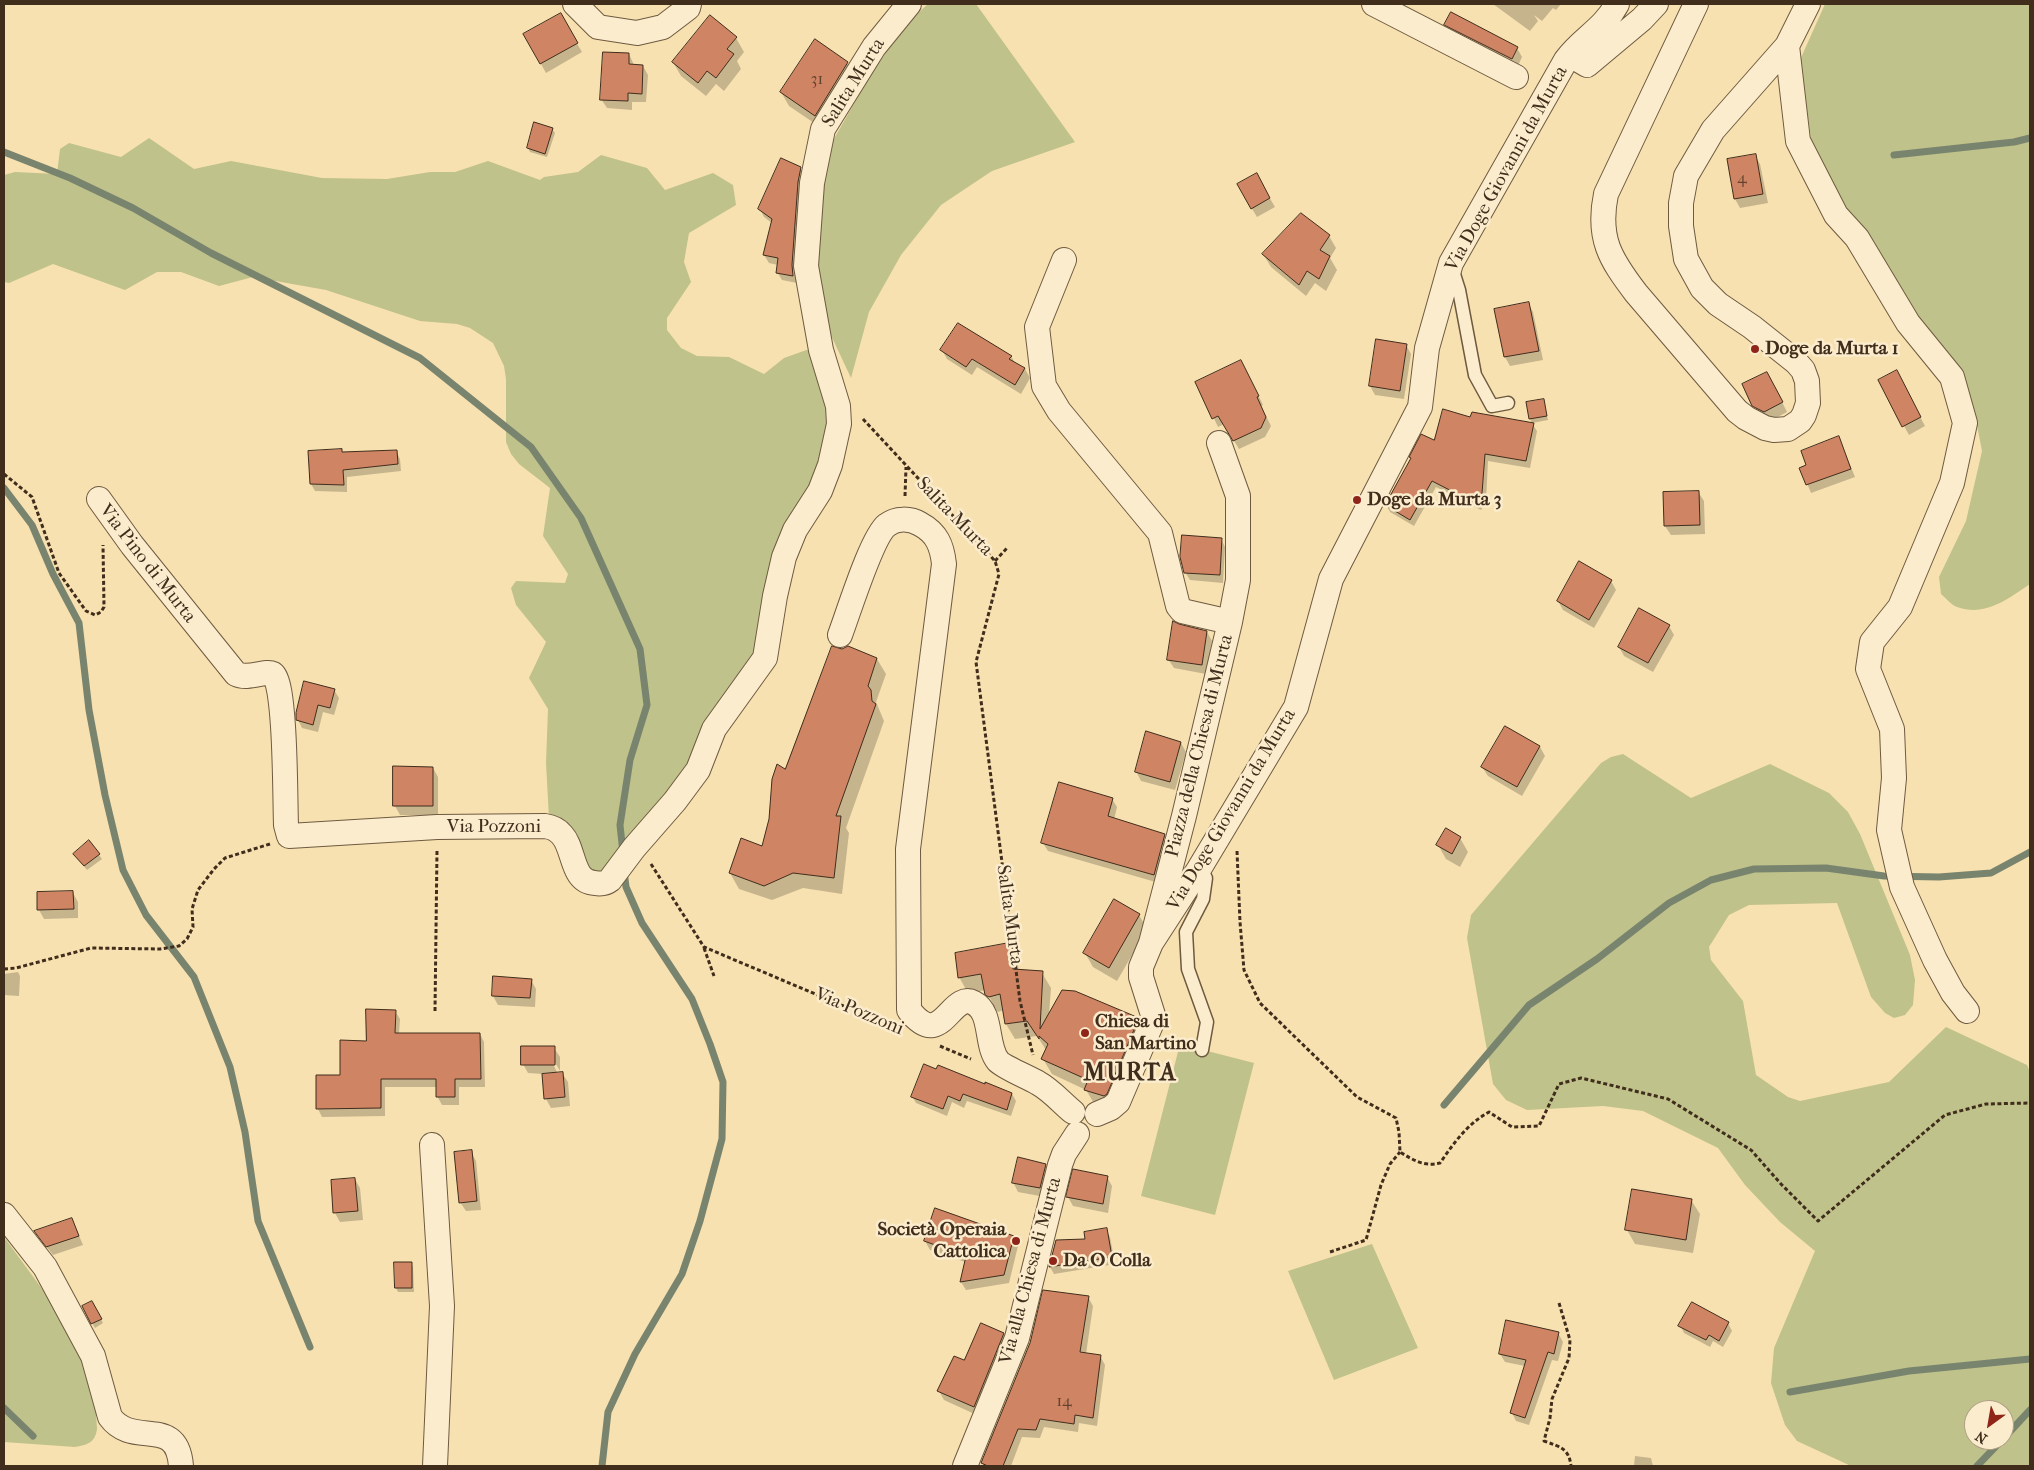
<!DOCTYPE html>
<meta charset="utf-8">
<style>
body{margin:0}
#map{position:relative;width:2034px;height:1470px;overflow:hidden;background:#f8e1b0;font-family:"IM FELL French Canon",serif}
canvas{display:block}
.frame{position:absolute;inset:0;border:5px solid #402d1c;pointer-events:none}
.north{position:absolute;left:1964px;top:1400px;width:50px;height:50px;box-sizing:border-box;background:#faeccc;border:1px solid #b0a086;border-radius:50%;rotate:212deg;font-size:14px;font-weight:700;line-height:20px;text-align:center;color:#402d1c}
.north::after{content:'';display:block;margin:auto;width:18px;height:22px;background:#8f2418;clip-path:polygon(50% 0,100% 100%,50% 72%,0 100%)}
</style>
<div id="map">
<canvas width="2034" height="1470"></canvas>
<div class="frame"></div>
<div class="north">N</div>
</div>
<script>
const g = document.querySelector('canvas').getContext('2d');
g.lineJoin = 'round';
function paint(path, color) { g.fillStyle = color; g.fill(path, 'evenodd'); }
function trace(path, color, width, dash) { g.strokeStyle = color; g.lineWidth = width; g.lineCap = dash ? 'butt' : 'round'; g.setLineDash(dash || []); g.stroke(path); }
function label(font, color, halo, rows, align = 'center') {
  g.font = font + ' "IM FELL French Canon",serif'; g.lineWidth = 5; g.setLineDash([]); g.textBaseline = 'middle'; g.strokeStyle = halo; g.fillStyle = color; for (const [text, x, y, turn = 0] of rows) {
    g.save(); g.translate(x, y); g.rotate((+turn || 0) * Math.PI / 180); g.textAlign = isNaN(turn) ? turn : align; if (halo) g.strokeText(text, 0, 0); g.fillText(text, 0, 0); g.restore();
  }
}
paint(new Path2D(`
 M928,4h48l99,138 -83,29 -51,34 -40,50 -32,57 -18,66 -22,-47 -14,-53v-53l16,-81 41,-72 37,-51z
 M1825,4h205v580c-22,15 -45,33 -73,23 -6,-2 -11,-9 -16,-13l-2,-17 27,-56 16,-70 -8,-41 -11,-34 -58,-74 -69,-99 -23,-50 -13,-93z
 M149,138l45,31 37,-8 91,17 65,1 43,-7h25l33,-11 52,19 4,-3 34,-5 23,-17 46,13 18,22 48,-17 20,12 3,20 -47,28 -5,29 7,20 -24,36v12l14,18 16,8 32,1 35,17 20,-16 28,-10 21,51 -3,34 -78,224 -61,105 -90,112 -10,-4 -42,-52 -3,-55 2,-54 -19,-31 17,-36 -30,-37 -5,-17 5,-7 49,2 3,-9 -25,-38 7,-48 -31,-24 -8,-10 -5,-12v-63l-2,-13 -11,-23 -23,-15 -13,-4 -37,-3 -94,-31 -73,-13 -34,9 -38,-14h-24l-32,18 -72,-26 -44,19 -5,-1v-107l11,-3 42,2 3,-25 9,-6 52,14z
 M1623,754l68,44 79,-34 59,29 19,19 12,22 50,121 5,25 -2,25 -8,10 -11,3 -9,-5 -14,-16 -34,-94 -88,2 -20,10 -20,32 2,13 32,41 13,74 32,22 12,4 89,-19 57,-55 81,38 3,7v394h-179l-54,-25 -12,-16 -14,-42 3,-35 41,-97 -35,-29 -35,-37 -27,-37 -75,-37 -40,-5 -76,4 -21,-10 -13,-16 -26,-146 4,-23 130,-152 10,-6zM1974,1410h30v30h-30z
 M1180,1044l74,19 -39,152 -74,-19z
 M4,1237l80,109 10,35 3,48c-2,14 -10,16 -22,18l-71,-5z
 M1372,1244l46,104 -84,32 -46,-109z`), '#bfc28a');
paint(new Path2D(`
 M1493,4h68l-5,6 -3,-2 -11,13 -8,-6 4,6 -8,10z
 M560,15l22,37 -36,21 -21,-38z
 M1446,25l71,23 5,9 -5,11 -66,-34z
 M736,38l8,14 -7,9 4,8 -17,22 -8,-7 -10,12 -25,-20 -8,-14z
 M816,41l31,22 9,14 -33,52 -34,-23 -8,-14z
 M629,54l5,11 9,1 5,9 -2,27h-14v8l-25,-2 -6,-9z
 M552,129l3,4 -8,24 -17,-5 -2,-4z
 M1755,155l5,9 8,39 -28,5 -5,-9 -7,-39z
 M800,168l5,8 -8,107 -15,-3 -5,-8 1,-7 -9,-2 -5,-8 8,-32 -8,-6 -4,-8z
 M1256,175l19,32 -18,10 -19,-32z
 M1329,236l7,12 -6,10 7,12 -11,21 -11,-8 -9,13 -35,-29 -8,-13z
 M1528,303l5,9 10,48 -33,6 -5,-9 -9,-47z
 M1406,345l5,9 -7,45 -29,-4 -5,-9z
 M942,350l69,6 4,7 10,6 5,9 -9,16 -44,-27 -5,8 -25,-16z
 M1246,370l17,35 -2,1 10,20 -6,11 -26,12 -15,-25 -6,3 -21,-45z
 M1879,381h22l24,45 -16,9z
 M1772,382l15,30 -17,9 -11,-6 -5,-10z
 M1543,400l5,20 -16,3 -2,-4z
 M1471,419l62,6 4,6 -7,37 -42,-7 -2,40 -5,9 -45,-23 -22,39 -24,-14 -4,-7 49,-63z
 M1839,438l16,39 -44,16 -10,-25 7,-2z
 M396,451l4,8 1,12 -54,6v15l-32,-1 -4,-7 32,-31z
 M1698,492l6,9 1,33 -34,1 -6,-9z
 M1221,539l4,8 -2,36 -33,-3 -5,-8z
 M1611,581l5,9 -22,38 -31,-18 -5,-9z
 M1669,626l5,9 -21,37 -29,-16 -5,-9z
 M1207,632l5,9 -6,33 -32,-6 -6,-9z
 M877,659l9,15 -10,28 8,19 -38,107 3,5 -7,61 -39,-6 -31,12 -33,-11 -9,-16 33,-25 22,-77z
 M334,690l5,8 -5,17 -11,-3 -5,20 -16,-4 -4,-8z
 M1181,743l5,9 -11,38 -34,-9 -5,-10z
 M1540,747l5,9 -23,40 -34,-20 -6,-9z
 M433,768l5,9v38h-38l-5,-9z
 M1112,799l5,8 -3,13 50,15 5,9 -10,39 -111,-32 -5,-8z
 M1460,838l8,14 -8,15 -14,-8 -8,-14z
 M89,842l13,17 -15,11 -10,-12z
 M38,893h35l5,9v16l-34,1 -5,-9z
 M1139,915l8,14 -30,52 -24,-14 -8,-14z
 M1008,945l9,15 2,11 23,2 9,15 -2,27 89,4 9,15 -36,78 -16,-7 -9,-15 -34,-16 -9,-15 3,-9 -9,-14 -22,3 -9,-15 -2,-14 -6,2 -2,-2 -10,-20 -18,3 -9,-16z
 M18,972l2,4 -1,20 -15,-1v-21z
 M531,980l5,9 -1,18 -37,-2 -5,-9z
 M395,1011l5,8 -1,15h81l4,8 1,45h-26v18h-17l-5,-9v-9h-52v29l-63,1 -4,-8 23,-33z
 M554,1048l6,9v14l-7,-12 -2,1 7,14 4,-1 6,9 2,24 -19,2 -5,-9 -3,-25 -15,-1 -5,-9z
 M985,1086l27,8 4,7 -5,15 -44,-15 -3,7 -12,-6 -5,14 -31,-13 -4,-7z
 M471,1152l5,9 5,49 -15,1 -6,-9z
 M1045,1165l5,9 -5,23 -27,-5 -5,-10z
 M1107,1177l5,9 -4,27 -35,-7 -5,-9z
 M355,1179l5,9 3,32 -23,2 -5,-9z
 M1691,1200l9,14 -7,39 -58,-9 -8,-14z
 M72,1219l11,26 -30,10 -12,-15z
 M1106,1230l4,7 5,27 -61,10 -4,-7 7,-26 30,-1z
 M1013,1237l5,9 -9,37 -43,7 -5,-8 4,-20 -35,-12 -5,-9z
 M411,1263l2,4 1,25h-16l-2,-4z
 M1088,1297l5,9 -7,48 14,2 5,9 -8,61 -18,-3 -1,9 -34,-5 -4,11 -18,-1 -11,29 -23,-1v1h-4l-2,-3z
 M92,1302l11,21 -8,5 -12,-21z
 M1728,1323l4,8 -9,16 -10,-6 -3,6 -26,-14 -4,-8z
 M1558,1333l5,9 -5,19 -6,-1 -23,65 -13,-4 -4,-8 13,-47 -20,-4 -5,-8z
 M1003,1334l5,9 -29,73 -35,-16 -5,-9z
 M1635,1456l16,2 2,8h-19z`), '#0003');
trace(new Path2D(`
 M4,152l66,26 63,30 78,45 209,105 111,89 50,71 59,131 7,56 -17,55 -10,65 3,28
 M1894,155l120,-13 16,-4
 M4,488l28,37 21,49 26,49 10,87 16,85 18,75 23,45 48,62 36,90 15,65 13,89 52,126
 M1444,1105l85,-100 68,-46 72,-56 42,-23 43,-11 72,-1 58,8 55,1 52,-4 39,-21
 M1790,1392l119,-21 121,-12
 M4,1408l29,28
 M2004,1438l26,-28
 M602,1466l6,-54 27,-58 47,-80 18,-53 22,-82 1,-57 -13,-38 -18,-45 -50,-76 -16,-36 -2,-16
 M1977,1466l25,-26`), '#79846f', 7);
const building = new Path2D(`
 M1451,12l67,35 -6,12 -68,-34z
 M561,13l17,30 -38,21 -17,-30z
 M710,15l27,22 -10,12 7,5 -18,24 -9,-7 -9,12 -26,-21z
 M815,39l33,23 -33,54 -35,-24z
 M603,52l26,1v11l14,1 -1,29 -14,-1v8l-28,-1z
 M534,122l19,6 -8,26 -18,-6z
 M1756,154l7,40 -29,5 -7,-40z
 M781,158l20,9 -3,15 -6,83 1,11 -17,-3 2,-15 -15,-3 9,-36 -14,-10z
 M1257,173l13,25 -19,11 -14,-25z
 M1301,213l29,22 -10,15 10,6 -11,23 -12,-8 -8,14 -37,-31z
 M1529,302l10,49 -35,6 -10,-48z
 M958,323l54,33 -3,3 16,9 -10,17 -43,-26 -6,8 -26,-17z
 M1376,339l31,5 -7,47 -31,-5z
 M1241,360l18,36 -2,1 9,20 -5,11 -28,13 -15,-25 -6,3 -17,-37z
 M1897,370l24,47 -19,10 -24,-47z
 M1767,372l16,30 -19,10 -12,-6 -10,-22z
 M1544,399l3,17 -18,3 -3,-17z
 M1443,409l27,8 2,-5 62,11 -8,38 -41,-7 -3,39 -5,11 -45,-23 -22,39 -25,-15 26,-47 -2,-1 12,-23 13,6z
 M1839,436l12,33 -45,16 -7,-17 7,-3 -5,-14z
 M342,449v3l55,-2 1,14 -55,6 1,15 -34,-1 -2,-33z
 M1699,491l1,34 -36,1 -1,-34z
 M1182,535l40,3 -2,37 -36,-2 -4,-16z
 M1579,561l33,19 -23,40 -32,-19z
 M1639,608l31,17 -22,38 -30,-16z
 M1173,621l6,3 28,7 -5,34 -35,-5z
 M832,646l10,3 6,-3 29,12 -9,28 3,4 1,11 4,3 -40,112h5l-7,62 -41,-5 -29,13 -35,-13 12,-35 21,8 7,-27 3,-40 5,-15 8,5z
 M304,681l31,8 -5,19 -12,-3 -5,20 -17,-5v-7z
 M1505,726l35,20 -23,41 -36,-20z
 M1146,731l35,11 -11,40 -35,-10z
 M393,766l40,1v39h-40z
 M1059,782l54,16 -5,18 57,18 -11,41 -113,-32z
 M1446,828l15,9 -9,17 -16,-9z
 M89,840l11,14 -16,12 -11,-12z
 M73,891l1,18 -37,1v-18z
 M1114,899l26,15 -31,54 -26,-15z
 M1009,943l4,26 30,2 -3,58 22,-39 13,1 64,27 -32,76 -3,2 -20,-6 4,-10 -47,-21 7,-15 -9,-8v3l-12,-18 -22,3 -5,-30 -11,3 -4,-2 -4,-21 -23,4 -3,-25z
 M493,976l39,3 -2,19 -38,-2z
 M366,1009l30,1 -1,23h85l1,46h-26v18h-19v-18h-55v29l-65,1v-34h24v-35l26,1z
 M521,1046h34v19h-34z
 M924,1064l12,5 2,-4 47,19v-2l27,11 -5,17 -44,-16 -3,7 -12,-5 -5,13 -32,-12z
 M563,1072l2,25 -21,2 -2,-25z
 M472,1150l5,51 -18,2 -5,-51z
 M1018,1157l28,7 -6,24 -28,-5z
 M1073,1169l35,7 -5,28 -37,-7z
 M355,1178l3,33 -25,2 -2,-33z
 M1632,1189l60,10 -6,41 -61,-10z
 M935,1208l79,28 -10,39 -44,7 6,-26 -42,-15z
 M72,1218l7,18 -33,11 -12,-16z
 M1107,1228l5,29 -63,10 7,-27 29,-1 -1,-7z
 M394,1262h18v26h-17z
 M1043,1290l46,6 -9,56 21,3 -8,63 -18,-3 -1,9 -34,-5 -4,11 -18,-1 -15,37h-15l-7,-3 49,-120z
 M92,1301l10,18 -11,5 -9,-18z
 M1692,1302l37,20 -10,19 -10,-6 -3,5 -28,-14z
 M1506,1320l53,12 -5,22 -6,-2 -23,66 -15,-5 16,-53 -27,-6z
 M981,1323l23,10 -30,74 -37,-16 17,-35 10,4z`);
paint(building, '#cf8464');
trace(building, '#402d1c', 1);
const lane = new Path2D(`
 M1452,268l7,22 16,85 17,31 16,-3
 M1199,869l7,9 -3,21 -17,33 2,37 19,53 -5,28`);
const street = new Path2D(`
 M575,4l23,23 39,6 26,-6 25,-19 1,-4
 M1374,4l142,73
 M1696,4l-90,190c-9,44 4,65 30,99l101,118 9,7 19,10 9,2 14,-1 12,-8 4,-6 4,-12 -1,-22 -4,-11 -7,-8 -44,-35 -34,-23 -16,-16 -16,-29 -5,-33v-23l5,-27 27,-46 74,-84 21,-42
 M1787,46l11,95 38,74 21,23 51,85 44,54 13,46 -13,60 -52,124 -28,35 -4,27 24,60 2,49 -5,52 13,57 33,73 18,33 14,18
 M1570,55l17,10 55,-46 14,-15
 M1064,260l-27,67 7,59 15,25 101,122 18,73 4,5 48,11
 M99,499l33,46 104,129c13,6 29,-4 37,0 13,9 12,130 13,151l3,11 148,-9 108,-1c7,1 13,4 17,9 13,14 9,47 33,48 6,1 10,1 15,-3l24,-32 41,-47 23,-31 16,-41 51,-71 10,-62 9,-39 11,-27 25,-39 10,-26 9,-41 -1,-18 -17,-56 -15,-84 6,-83 11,-54 51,-82 35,-43
 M840,635c8,-21 32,-99 47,-110 9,-7 23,-7 33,-1 17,9 22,22 24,40l-36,285 1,161c33,43 41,-20 65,-7 19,10 11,42 24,58 5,6 32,17 40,22 13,7 24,20 35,29
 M1151,943l48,-74 97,-162 35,-128 89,-172 7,-59 24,-85 115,-203c16,-22 37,-30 51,-56
 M1097,1114l14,-6 7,-6 35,-82v-5l-12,-38v-10l10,-24 33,-127 46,-194 8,-42v-84l-19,-53
 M432,1145l10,161 -7,160
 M4,1215l41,52 48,89 17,61c23,32 67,-3 71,49
 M965,1466l52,-128 43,-173 4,-11 13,-20`);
trace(lane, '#6e5a41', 15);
trace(street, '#6e5a41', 26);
trace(new Path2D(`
 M863,419l132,142 4,13 -23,88 44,339 13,54
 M4,474l28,23 27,76 27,38 9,4 6,-3 3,-5 -1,-62
 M905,496l1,-29
 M995,561l13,-14
 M1237,851l3,71 4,48 16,33 97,94 39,21 3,14 1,20c13,8 24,15 40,11 14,-20 27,-39 49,-51l23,15 27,-1 20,-42 22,-6 87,21 83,51 30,34 37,37 127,-106 41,-11 44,-1
 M651,864l53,83 187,79
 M704,948l10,28
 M4,969l12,-1 75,-20 69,1 19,-3 8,-7 6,-12 -1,-18 6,-19 16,-21 11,-11 45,-14
 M435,1011l2,-161
 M940,1046l31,13
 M1330,1252l36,-12 15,-55 9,-21 10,-12
 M1559,1303l11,37 -1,18 -17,41 -2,19 -6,23c16,6 25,7 27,25`), '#402d1c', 3, [4, 2.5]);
trace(lane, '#faeccc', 12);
trace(street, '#faeccc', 24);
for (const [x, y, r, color] of [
 [1755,349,5,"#8f2418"],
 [1357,500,5,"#8f2418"],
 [1085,1033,5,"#8f2418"],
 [1016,1241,5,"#8f2418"],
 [1053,1261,5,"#8f2418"]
]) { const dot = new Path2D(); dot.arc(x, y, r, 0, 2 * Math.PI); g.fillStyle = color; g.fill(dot); trace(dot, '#faeccc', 2); }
label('16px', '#64432e', null, [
 ["31",817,80],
 ["4",1742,179],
 ["14",1064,1402]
]);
label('19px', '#402d1c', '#faeccc', [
 ["Salita Murta",854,83,-58],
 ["Via Doge Giovanni da Murta",1507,169,-61],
 ["Salita Murta",954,517,46],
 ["Via Pino di Murta",147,564,52],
 ["Piazza della Chiesa di Murta",1200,746,-76],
 ["Via Doge Giovanni da Murta",1232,810,-59],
 ["Via Pozzoni",494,827],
 ["Salita Murta",1009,915,82],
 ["Via Pozzoni",859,1012,23],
 ["Via alla Chiesa di Murta",1031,1271,-75]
]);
label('bold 19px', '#402d1c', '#faeccc', [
 ["Doge da Murta 1",1765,349],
 ["Doge da Murta 3",1367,500],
 ["Chiesa di",1095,1022],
 ["San Martino",1095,1044],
 ["Società Operaia",1006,1230,"right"],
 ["Cattolica",1006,1252,"right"],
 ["Da O Colla",1063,1261]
], 'left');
g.letterSpacing = '1px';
label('bold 24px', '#402d1c', '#faeccc', [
 ["MURTA",1130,1074]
]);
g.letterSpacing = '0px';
</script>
